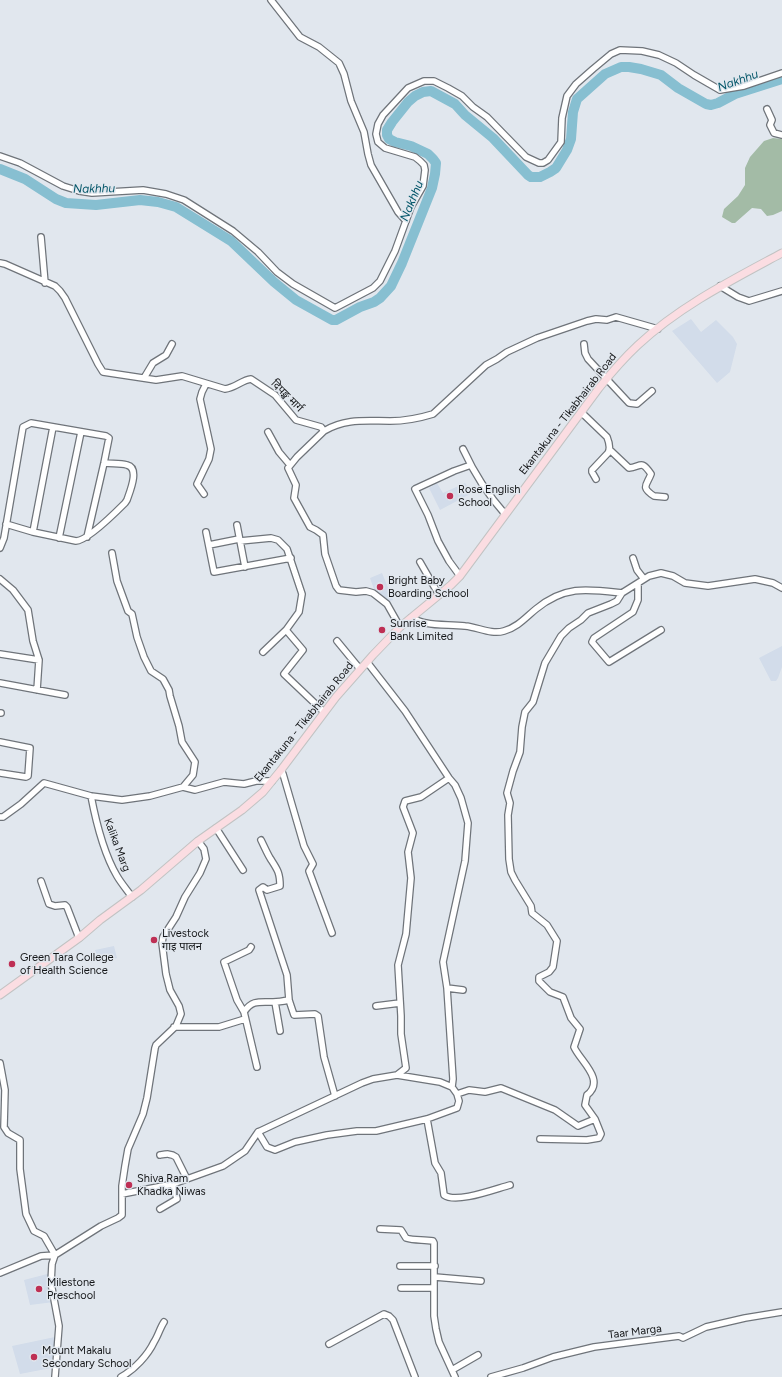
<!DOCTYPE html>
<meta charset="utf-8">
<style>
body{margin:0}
canvas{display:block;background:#e1e7ee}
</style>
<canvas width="782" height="1377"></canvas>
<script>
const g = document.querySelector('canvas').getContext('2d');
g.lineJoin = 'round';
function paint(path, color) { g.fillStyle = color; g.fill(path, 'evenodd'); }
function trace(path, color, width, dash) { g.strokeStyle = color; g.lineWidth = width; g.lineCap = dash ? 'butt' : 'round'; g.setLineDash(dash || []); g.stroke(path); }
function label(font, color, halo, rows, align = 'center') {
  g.font = font + ' Figtree,"Noto Sans Devanagari",sans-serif'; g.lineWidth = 3; g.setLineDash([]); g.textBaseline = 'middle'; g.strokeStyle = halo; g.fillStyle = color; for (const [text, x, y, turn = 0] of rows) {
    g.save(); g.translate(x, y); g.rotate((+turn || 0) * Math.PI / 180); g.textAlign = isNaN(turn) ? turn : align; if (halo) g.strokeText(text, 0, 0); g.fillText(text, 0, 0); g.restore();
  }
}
paint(new Path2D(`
 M691,319l10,13 15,-12 17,17 4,7 -7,28 -13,11 -45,-52z
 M437,483l6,10 22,-10 7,10 -32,17 -11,-22z
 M382,573l11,27 -7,2 -10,-7 -6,-17z
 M782,646v21l-4,11 -2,3h-5l-12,-23z
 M114,946l3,12 -17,5 -5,-13z
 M51,1273l3,29 -24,3 -6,-25z
 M55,1337l-4,31 -31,6 -8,-28z`), '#d2dcea');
paint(new Path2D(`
 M773,138l9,1v72l-9,4 -6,1 -6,-7 -9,-1 -17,15h-3l-10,-6 2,-8 14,-13 7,-11v-17l5,-11 14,-16z`), '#a3bba6');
trace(new Path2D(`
 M0,169l25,10 31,20 10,4 30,2 44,-5 18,2 18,5 55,34 43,41 22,18 36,20h4l24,-13 14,-5 6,-4 11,-12 11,-23 30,-75 3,-14 1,-11 -3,-4 -5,-5 -17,-8 -16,-4 -6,-3 -2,-4v-5l5,-8 16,-20 7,-6 8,-4 8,-1 24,13 10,11 28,23 35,37 3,2h9l10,-5 6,-4 11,-18 4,-11 2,-27 4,-13 28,-25 16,-7h8l12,2 20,6 17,13 28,16 5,1 7,-2 17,-9 47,-15`), '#87bfd1', 10);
const minor = new Path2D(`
 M271,0l29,37 19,10 20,16 5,11 7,27 13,31 4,22 3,11 27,47 8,9
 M767,109l5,11 -2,5 4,8 8,2
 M0,156l20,7 43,23 16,5 13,2 51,-3 23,4 18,6 49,31 25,21 19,20 16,12 42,24 38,-20 7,-7 15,-30 16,-44 12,-21 2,-16 -1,-5 -4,-4 -5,-4 -30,-9 -7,-6 -2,-8 2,-10 5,-9 25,-27 16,-7h10l14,7 14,8 11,11 14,10 39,40 13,6h4l5,-3 13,-18 1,-24 5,-22 9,-12 17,-15 18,-15 9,-4 22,1 17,4 17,8 18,12 26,15 24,-4 38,-13
 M41,237l4,46
 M0,263l5,1 50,22 5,5 5,7 33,66 5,8 53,8 26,-4 43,13c10,-1 17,-9 26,-10l24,16 21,25 25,7 3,4c21,-13 42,-10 66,-10 15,0 30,-3 43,-7l53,-49 11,-6 10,-7 30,-14 50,-17 9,-2 11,1 9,-3 42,12
 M720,286l18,11 11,4 33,-10
 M584,344l1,9 3,6 41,44 8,1 15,-13
 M144,378l9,-15 13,-8 6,-11
 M581,412l26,25c2,5 4,11 1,16l-16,17v2l4,7
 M324,431l-27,26 -9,11 8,17 -2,13 16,29 6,3 7,5 2,19 11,32 3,4 17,2 10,-1 7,2 14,11 13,23
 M268,432l11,20 11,13
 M463,449c11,24 25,46 42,65
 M610,450l19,18c12,-1 12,-9 22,6 -4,11 -11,13 3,22l11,1
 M204,494l-7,-10 12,-25 2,-10 -11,-50 2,-7 4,-8
 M6,524l27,8 43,9c11,0 40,-29 49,-38l2,-3c3,-9 13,-32 0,-35 -7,-2 -15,-1 -23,-2
 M237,525l8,42
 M33,532l20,-105
 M206,532l8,40 77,-14
 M59,538l22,-106
 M240,541l31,-3 7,2 9,9 15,45 -3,18 -13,18 -23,22
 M209,545l30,-6
 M0,548l4,-10 19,-111 8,-4 75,13 3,2 -5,25 -17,74
 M112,553l5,28 11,30 4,3 5,23 7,20 7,14 12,8 6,11 1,6 9,30 3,16 13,20 -2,13 -10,12
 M633,558l4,12 7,9
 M420,562l19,33
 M460,576l-11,-15 -11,-20 -10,-26 -13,-26 39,-18 17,-6
 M0,579l13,11 15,20 5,31 6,19 -2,30
 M638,584v16l-5,12 -39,26 -2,4 17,20 52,-32
 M411,618c5,2 10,4 15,5 13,3 27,1 39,3 13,1 26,9 39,5 14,-4 22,-14 32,-22 29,-24 52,-20 86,-16l27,-17 12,-3 12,3 12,7 23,3 47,-7 18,4 9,5
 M286,630l17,20 -19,24 40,38
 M337,641l23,28
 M0,654l39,6
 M367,662l38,49 44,67 6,7 6,13 7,25 -3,38 -22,101 4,26 6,91 -1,8
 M0,683l65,12
 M0,713h1
 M0,742l30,6 -2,28 -2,1 -26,-4
 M281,770l2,4 21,72 9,18 -4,7 23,62
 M91,796c5,26 13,58 26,80 4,7 10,14 15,21
 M0,817h3l18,-13 23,-21 47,13 31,4 28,-4 33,-9 12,3 29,-8 20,2 12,-3h16
 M216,828l27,42
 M41,881l8,23 6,2 10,-1 2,2 12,31
 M447,988l16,2
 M289,1000l5,15 21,-1 3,2 6,41 11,39
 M275,1002l5,29
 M376,1006l24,-3
 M244,1012l-7,-12 -13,-38 25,-12 2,-3
 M174,1027h45l26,-8
 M0,1063l5,27 -1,37 4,6 12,7v29l6,45 8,17 10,5 11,19
 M257,1067l-13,-55c8,-12 15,-10 29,-10 5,0 11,-1 16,-2l-2,-25 -28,-85 4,-3 4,3 13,-4c0,-14 -3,-17 -10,-28 -3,-5 -6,-12 -9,-18
 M397,1075l9,-7 -5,-34v-18l-3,-51 8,-31 5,-56 -3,-26 5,-19 -10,-26 2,-6 16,-4 28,-19
 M427,1119l8,44 6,10 3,22c12,9 51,-6 66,-10
 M258,1132l104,-49 11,-4 24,-4 43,7 12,5 5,7 12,-4 16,2 16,-4 54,22 23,16 17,-7
 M540,1139l47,1 12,-2 2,-4 -6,-15 -10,-14 2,-10c19,-15 -7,-34 -13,-48l6,-18 -9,-11 -8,-21 -13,-5 -11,-11v-4l10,-5 4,-5 4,-26 -10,-16 -15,-12 -1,-7 -16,-26 -4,-8 -2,-13 -1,-44 2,-12 -3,-10 6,-22 7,-19 2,-25 3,-15 8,-10 12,-39 16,-27 8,-8 12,-8 7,-7 23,-9 6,-3 5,-8
 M160,1155c6,-1 11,-2 16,2l11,22
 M122,1194l51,-10 50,-18 22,-15 13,-19 9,15 8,3 20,-8 32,-7 30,-4h19l51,-12 30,-11 2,-7 -2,-7
 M160,1209l17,-10 -4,-15
 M380,1229l21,1 5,8c9,3 18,1 27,3l1,2v73l2,13 3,13 16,35
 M400,1266h35
 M0,1273l41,-17 14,-1
 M435,1277l46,4
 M401,1288h33
 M329,1344l55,-30 5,2 4,4 22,57
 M452,1370l26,-15
 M55,1377l4,-51 -8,-43 1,-19 3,-9 46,-29 17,-8 4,-3v-29l3,-20 3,-17 15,-35 4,-16 8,-50 1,-3 20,-19 5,-12 -2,-8 -9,-16 -4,-16 -4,-31 1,-6 13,-20 9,-20 15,-24 6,-14 -2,-10 -6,-8
 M121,1377c13,-7 27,-22 33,-35 4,-6 6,-14 10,-20
 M491,1377l32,-9 30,-11 41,-10 85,-11 4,2 23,-11 39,-9 37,-6`);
const major = new Path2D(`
 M0,995l79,-57 21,-18 41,-30 57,-49 44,-31 21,-18 18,-22 55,-73 37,-42 27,-28 51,-42 9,-9 139,-188c12,-15 25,-30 39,-43 42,-39 94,-65 144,-92`);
trace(minor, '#6f747a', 8);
trace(major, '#c2c3c3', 9);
trace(minor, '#fff', 5.5);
trace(major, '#fbdde2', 7);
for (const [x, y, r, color] of [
 [450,496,4,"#be2f54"],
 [380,587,4,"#be2f54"],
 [382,630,4,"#be2f54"],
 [154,940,4,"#be2f54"],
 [12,964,4,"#be2f54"],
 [129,1185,4,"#be2f54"],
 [39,1289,4,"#be2f54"],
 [34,1357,4,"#be2f54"]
]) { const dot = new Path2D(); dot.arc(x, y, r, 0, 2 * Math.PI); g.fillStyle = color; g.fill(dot); trace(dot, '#e1e7ee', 1.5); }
label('11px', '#151719', '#e1e7ee', [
 ["दिपङ्ख मार्ग",287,396,45],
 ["Ekantakuna - Tikabhairab Road",568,414,-52],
 ["Ekantakuna - Tikabhairab Road",304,722,-51],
 ["Kalika Marg",117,845,69],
 ["Taar Marga",635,1332,-7]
]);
label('11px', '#151719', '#e1e7ee', [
 ["Rose English",458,490],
 ["School",458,503],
 ["Bright Baby",388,581],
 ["Boarding School",388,594],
 ["Sunrise",390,624],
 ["Bank Limited",390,637],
 ["Livestock",162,934],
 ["गाइ पालन",162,947],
 ["Green Tara College",20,958],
 ["of Health Science",20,971],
 ["Shiva Ram",137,1179],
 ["Khadka Niwas",137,1192],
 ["Milestone",47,1283],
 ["Preschool",47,1296],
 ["Mount Makalu",42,1351],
 ["Secondary School",42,1364]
], 'left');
label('italic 12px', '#05576a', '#e1e7ee', [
 ["Nakhhu",738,81,-20],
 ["Nakhhu",94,189,-1],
 ["Nakhhu",412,201,-68]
]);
</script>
